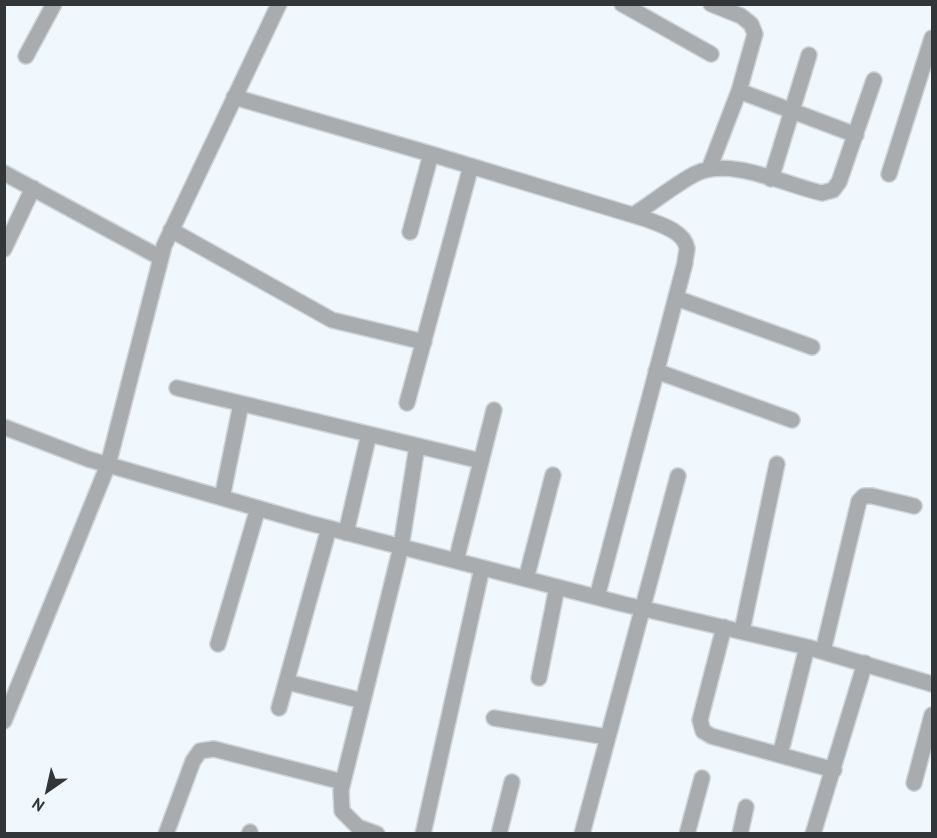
<!DOCTYPE html>
<style>
body{margin:0}
#map{position:relative;width:937px;height:838px;overflow:hidden;background:#f0f8fd;font-family:"PT Sans",sans-serif}
canvas{display:block}
.frame{position:absolute;inset:0;border:6px solid #333639;pointer-events:none}
.north{position:absolute;left:18px;top:760px;width:60px;height:60px;-webkit-text-stroke:4px #f0f8fd;paint-order:stroke;rotate:214deg;font-size:16px;font-weight:700;line-height:24px;text-align:center;color:#333639}
.north::after{content:'';display:block;margin:auto;width:21px;height:27px;background:#333639;clip-path:polygon(50% 0,100% 100%,50% 72%,0 100%)}
</style>
<div id="map">
<canvas width="937" height="838"></canvas>
<div class="frame"></div>
<div class="north">N</div>
</div>
<script>
const g = document.querySelector('canvas').getContext('2d');
g.lineJoin = 'round';
function trace(path, color, width, dash) { g.strokeStyle = color; g.lineWidth = width; g.lineCap = dash ? 'butt' : 'round'; g.setLineDash(dash || []); g.stroke(path); }
const minor = new Path2D(`
 M622,4l89,50
 M26,56l28,-52
 M739,91l117,44
 M234,97l197,57 215,65c13,5 38,12 41,29 0,4 -2,11 -2,15l-88,334
 M709,169l30,-78 16,-57 -4,-10 -10,-8 -30,-12
 M4,173l157,85
 M889,174l43,-136
 M771,179l38,-124
 M633,215c21,-13 41,-30 62,-41 34,-18 91,11 127,19l11,-3 6,-8 35,-102
 M171,230l161,90 92,22
 M410,232l21,-78
 M4,249l29,-61
 M676,298l136,49
 M656,371l136,49
 M177,388l304,73
 M407,403l64,-237
 M4,427l84,32 221,64 314,81 184,43 125,37
 M222,498l19,-94
 M346,533l23,-99
 M456,561l38,-151
 M526,579l27,-104
 M724,627l-24,93 3,11 8,5 123,34
 M742,631l35,-167
 M218,644l40,-136
 M823,651l36,-150 5,-5h8l42,10
 M539,678l18,-91
 M287,682l76,19
 M279,708l50,-180
 M494,718l113,19
 M4,721l104,-256 56,-219 115,-242
 M780,755l27,-108
 M914,783l18,-68
 M166,834l27,-73 7,-10 14,-2 129,33
 M249,834l1,-2
 M377,834l-19,-7 -16,-16 -1,-21 60,-243 16,-101
 M423,834l59,-266
 M499,834l13,-52
 M582,834l96,-358
 M687,834l15,-56
 M740,834l6,-27
 M813,834l52,-171`);
trace(minor, '#ced5da', 18);
trace(minor, '#a8acaf', 15);
</script>
